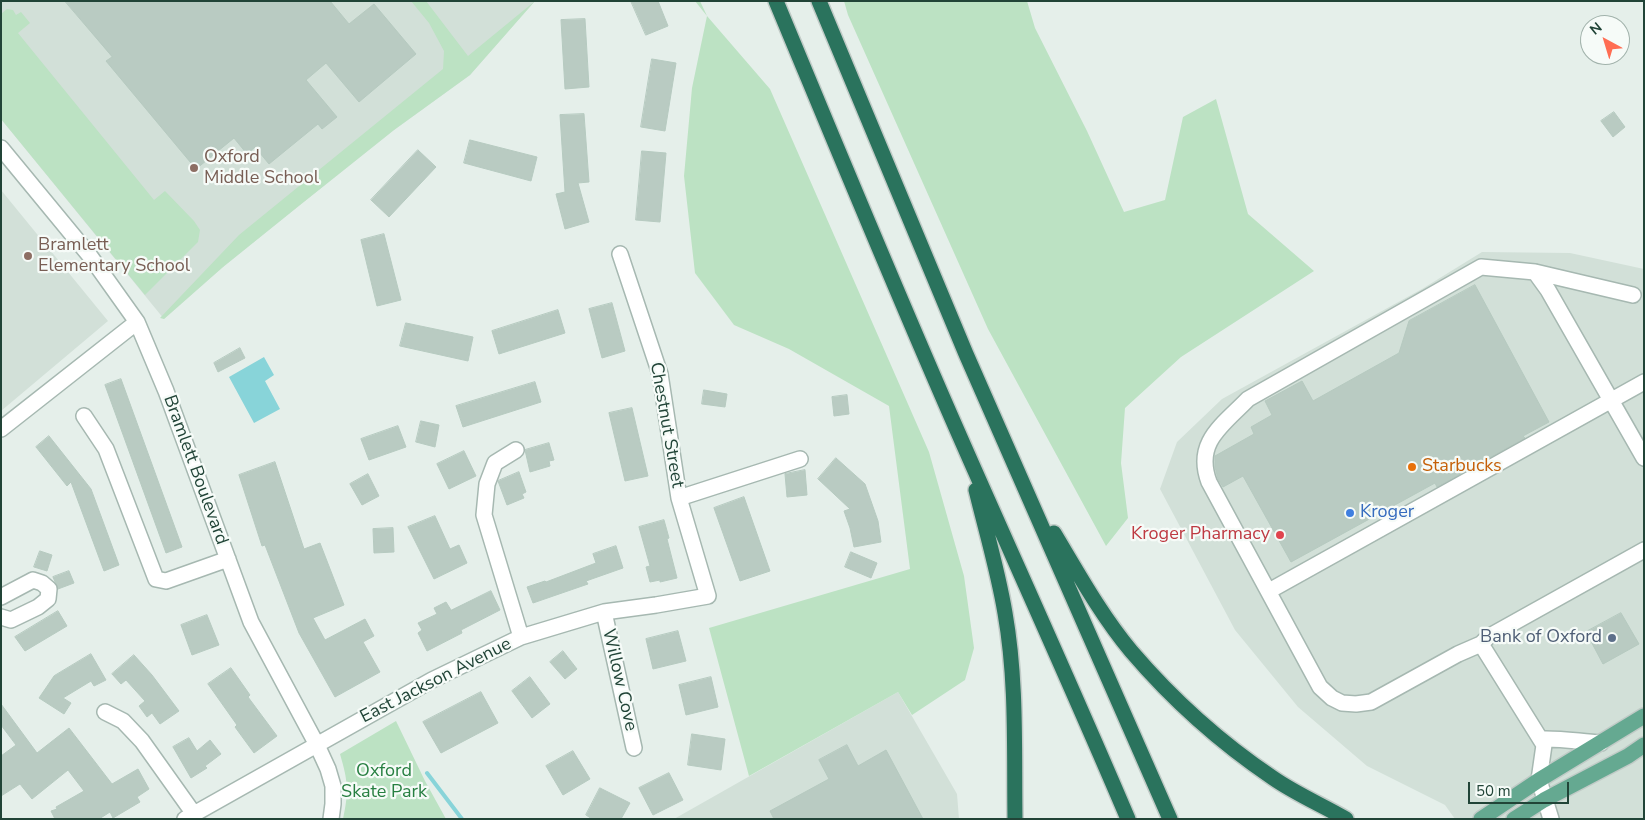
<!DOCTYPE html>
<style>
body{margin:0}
#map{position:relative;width:1645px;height:820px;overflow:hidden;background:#e5efea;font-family:"Nunito Sans",sans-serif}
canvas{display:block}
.frame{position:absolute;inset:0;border:2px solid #214437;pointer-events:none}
.north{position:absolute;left:1580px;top:15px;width:50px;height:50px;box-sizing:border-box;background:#f6fbf8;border:1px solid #a1b2ab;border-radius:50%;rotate:321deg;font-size:14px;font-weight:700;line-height:20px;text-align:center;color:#214437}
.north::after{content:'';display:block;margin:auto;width:18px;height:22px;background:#ff6d53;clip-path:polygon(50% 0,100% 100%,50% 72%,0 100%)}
.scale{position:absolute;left:1468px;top:782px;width:101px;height:22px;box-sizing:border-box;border:2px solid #214437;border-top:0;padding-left:6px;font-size:15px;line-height:18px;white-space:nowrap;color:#214437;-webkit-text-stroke:4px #f6fbf8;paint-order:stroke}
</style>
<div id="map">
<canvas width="1645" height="820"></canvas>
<div class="frame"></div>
<div class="north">N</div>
<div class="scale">50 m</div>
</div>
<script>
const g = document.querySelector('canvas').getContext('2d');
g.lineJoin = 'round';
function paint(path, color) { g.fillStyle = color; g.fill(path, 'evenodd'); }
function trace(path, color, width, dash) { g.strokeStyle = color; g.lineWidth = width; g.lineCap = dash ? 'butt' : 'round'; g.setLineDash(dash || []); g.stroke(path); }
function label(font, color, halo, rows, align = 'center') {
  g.font = font + ' "Nunito Sans",sans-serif'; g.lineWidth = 4.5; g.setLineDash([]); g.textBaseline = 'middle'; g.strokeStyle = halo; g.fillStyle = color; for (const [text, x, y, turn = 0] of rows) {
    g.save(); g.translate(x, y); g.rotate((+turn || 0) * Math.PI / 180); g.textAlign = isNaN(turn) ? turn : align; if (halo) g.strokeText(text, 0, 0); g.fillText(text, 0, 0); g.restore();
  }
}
paint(new Path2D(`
 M1,1h534l-65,74 -76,55 -94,75 -77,62 -59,52 -163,-200z
 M1,190l107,131 -107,90z
 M1482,252l88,1 74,16v550h-189l-10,-14 -78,-39 -69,-59 -63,-77 -75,-141 17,-47 45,-43 200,-110z
 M898,692l59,102 2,25h-285z`), '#d2e0d8');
paint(new Path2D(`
 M411,1h15l42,55 67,-55 -65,74 -76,55 -94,75 -77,62 -59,52 -4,-1 79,-83 204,-166 1,-18 -15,-28z
 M695,1h5l7,15 63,73 159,363 35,124 10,72 -9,32 -53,35 -14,-23 -149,84 -40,-148 201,-59 -21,-163 -100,-57 -55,-24 -39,-52 -11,-97 8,-88 15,-72z
 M844,1h183l8,27 52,103 37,81 41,-12 18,-83 33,-18 32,115 66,57 -133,86 -56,51 -4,55 7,55 -22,28 -118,-217 -140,-314z
 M7,9l6,1 3,5 5,-3 9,11 -12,10 136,167 11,-9 29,30 6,9 -2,12 -53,53 -144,-176v-105z
 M396,721l29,60 21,38h-103c6,-27 5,-38 -3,-65z`), '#bce2c3');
paint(new Path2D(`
 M264,357l10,18 -9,6 15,28 -26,14 -25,-46z`), '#88d4d9');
trace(new Path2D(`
 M427,773l35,46`), '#88d4d9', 4);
const building = new Path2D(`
 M65,1h265l19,23 25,-20 42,50 -57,48 -33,-39 -20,17 31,37 -15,12 -4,-5 -49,40 -14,-17 -8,7 -13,-16 -38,31 -90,-108 6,-4z
 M631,1h27l10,25 -22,9z
 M585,19l4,68 -24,2 -4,-69z
 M652,59l24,4 -11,68 -24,-4z
 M1614,112l11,15 -12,10 -12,-16z
 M584,114l5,68 -11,1 11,39 -24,7 -9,-35 9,-2 -5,-77z
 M470,140l67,17 -6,24 -67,-18z
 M418,150l18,17 -47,50 -18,-17z
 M642,151l24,2 -6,69 -24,-2z
 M384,234l17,66 -24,6 -16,-66z
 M1475,285l74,137 -26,14 2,2 -88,49 -2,-4 -144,79 -48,-86 -20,11 -5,-8 -3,-12v-11l39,-22 -3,-7 21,-12 -7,-14 37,-20 11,20 86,-48 10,-32z
 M612,303l13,48 -23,7 -13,-49z
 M558,310l7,23 -66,21 -7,-23z
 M406,323l67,14 -5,24 -68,-15z
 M240,348l5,10 -27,14 -4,-9z
 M121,379l61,168 -16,6 -61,-168z
 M535,382l6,20 -78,25 -7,-21z
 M704,390l23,4 -2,13 -23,-3z
 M847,395l2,19 -15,2 -2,-19z
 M632,408l16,68 -23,5 -16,-68z
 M421,421l18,4 -4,22 -19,-5z
 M398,426l8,21 -37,13 -8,-21z
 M49,436l42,53 28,76 -15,6 -33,-89 -4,4 -31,-39z
 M549,443l5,17 -5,1 1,5 -20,6 -5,-22z
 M464,451l12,25 -27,13 -12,-25z
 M836,458l29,26 13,37 3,21 -27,5 -4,-19 -6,-17 6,-2 -32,-30z
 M275,462l29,87 16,-6 24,62 -31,13 12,22 40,-21 9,17 -11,6 17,30 -45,25 -36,-64 -34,-88 -3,1 -23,-71z
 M805,470l2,25 -20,2 -2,-23z
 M519,472l7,20 -4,2 2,4 -17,7 -9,-24z
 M368,474l11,22 -17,9 -12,-21z
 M744,497l26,74 -30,10 -26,-73z
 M435,516l15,33 9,-4 8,18 -33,16 -26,-52z
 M664,520l5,18 -2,1 10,39 -17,4v-2l-10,2 -4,-15 4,-1 -11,-39z
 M393,528l1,24 -20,1 -1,-24z
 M616,546l7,22 -37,13 2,3 -55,19 -6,-16 18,-6 1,1 50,-19 -3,-9z
 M40,551l12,4 -5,16 -13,-4z
 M851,552l26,11 -6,15 -26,-11z
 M69,571l5,12 -16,6 -5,-12z
 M491,591l9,19 -39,20 1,3 -35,18 -9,-18 4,-3 -4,-7 19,-9 -3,-6 12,-6 5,8z
 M58,611l9,15 -42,25 -10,-14z
 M1621,613l18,31 -36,20 -17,-32z
 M207,615l12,30 -27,10 -11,-30z
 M678,631l8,30 -33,8 -7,-30z
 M563,651l14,18 -12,10 -15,-17z
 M91,654l15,26 -12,6 -3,-5 -28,17 8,5 -7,11 -25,-16 15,-22z
 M134,655l18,20 27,36 -19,13 -8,-11 -5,4 -8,-11 6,-5 -19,-21 -5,4 -9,-10z
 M231,668l19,27 -2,2 29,39 -23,17 -19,-26 2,-2 -29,-41z
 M530,677l20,27 -18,14 -20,-27z
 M711,677l7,30 -32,8 -7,-30z
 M481,692l17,31 -57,30 -18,-31z
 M1,704l36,49 32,-25 43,56 26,-15 11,20 -12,8 3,5 -27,16 -3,-6 -11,7h-44l-4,-8 6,-2 -1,-2 28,-16 -16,-21 -36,29 -12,-15 -19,12v-40l15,-11 -15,-20z
 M692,734l33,5 -4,31 -33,-5z
 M189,738l8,13 13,-11 11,14 -16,12 2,2 -16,10 -18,-31z
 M847,745l11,21 28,-16 37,69h-149l-4,-8 59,-32 -10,-19z
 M573,751l17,28 -27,16 -17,-29z
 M669,773l14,27 -30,15 -14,-27z
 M600,788l30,15 -9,16h-29l-6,-4z`);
paint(building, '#b9cbc2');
trace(building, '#b6cac0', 1);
const minor = new Path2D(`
 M1,148l89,108 47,66 29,69 85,231 66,123 11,24 5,17v18l-2,15
 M1535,272l98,23
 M84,416l22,33 50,130 10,2 62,-22
 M1,429l136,-107
 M516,450l-21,13 -8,21 -3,31 37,122
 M1644,458l-96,-168 -13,-18 -54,-5 -233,132c-25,26 -54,43 -39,83l111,205 12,11 10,5 14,1 15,-2 87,-48 23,-10 7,-7 156,-87
 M679,498l121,-39
 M1269,591l375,-209
 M1,597l32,-17 9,3 7,6 -1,10 -10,8 -27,13 -10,-3
 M604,612l30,136
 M1481,644l63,101 -5,35 12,39
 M105,712l18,9 19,20 52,73
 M1541,739c20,-1 40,3 60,4
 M185,819l247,-139 89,-43 83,-25 52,-7 52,-9 -29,-98 -19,-124 -40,-120`);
const major = new Path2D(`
 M1481,819l58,-39 105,-64
 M1514,819l30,-19 84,-44 16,-11`);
const highway = new Path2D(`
 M776,1c62,149 123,298 188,445 55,125 111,248 164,373
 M819,1l147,353 204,465
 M976,490c10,41 22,81 29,123 12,68 9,137 10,206
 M1054,533c24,40 47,82 77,118 41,48 90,92 142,127 23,16 49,27 73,41`);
trace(minor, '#a6b8b1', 18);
trace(major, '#c1cbc7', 18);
trace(highway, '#c1cbc7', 18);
trace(minor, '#fff', 15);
trace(major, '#65a991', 15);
trace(highway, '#2a735d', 15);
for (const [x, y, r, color] of [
 [194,168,5,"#8d6e63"],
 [28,256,5,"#8d6e63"],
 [1412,467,5,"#e8710a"],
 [1350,513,5,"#3f7fe0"],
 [1280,535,5,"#e0444e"],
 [1612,638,5,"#5c6f8a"]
]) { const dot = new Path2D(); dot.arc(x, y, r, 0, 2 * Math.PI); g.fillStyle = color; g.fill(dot); trace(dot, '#f6fbf8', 2); }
label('18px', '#785e54', '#f6fbf8', [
 ["Oxford",204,158],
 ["Middle School",204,179],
 ["Bramlett",38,246],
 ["Elementary School",38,267]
], 'left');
label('18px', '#214437', '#f6fbf8', [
 ["Chestnut Street",666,425,80],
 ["Bramlett Boulevard",195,470,70],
 ["Willow Cove",619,680,77],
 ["East Jackson Avenue",436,681,-27]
]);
label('18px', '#c56008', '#f6fbf8', [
 ["Starbucks",1422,467]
], 'left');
label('18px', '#366cbe', '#f6fbf8', [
 ["Kroger",1360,513]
], 'left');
label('18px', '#be3a42', '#f6fbf8', [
 ["Kroger Pharmacy",1270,535]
], 'right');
label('18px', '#4e5e75', '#f6fbf8', [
 ["Bank of Oxford",1602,638]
], 'right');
label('18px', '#277f41', '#f6fbf8', [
 ["Oxford",384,772],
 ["Skate Park",384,793]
]);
</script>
